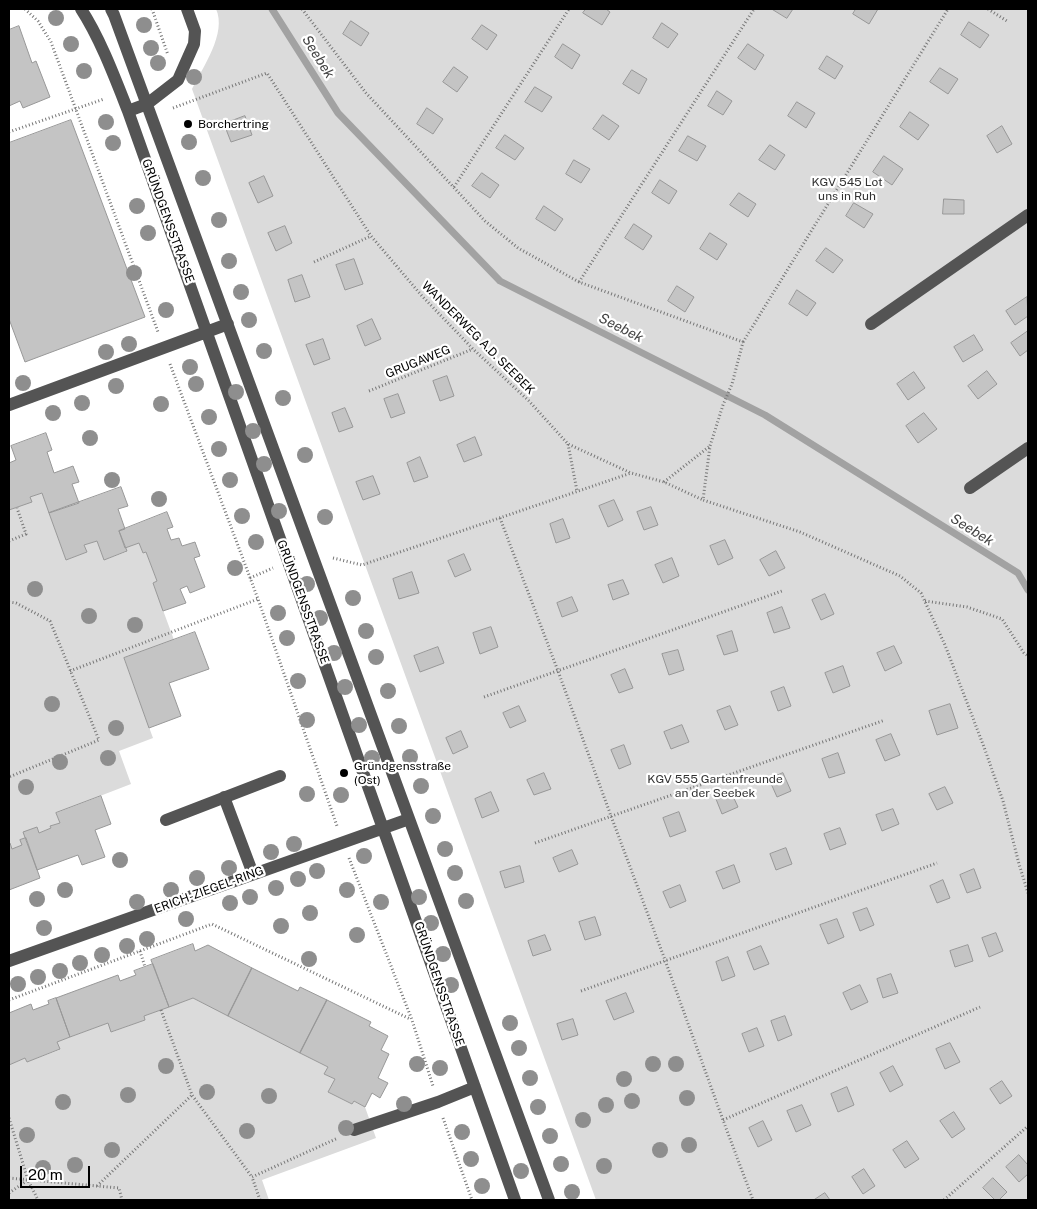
<!DOCTYPE html>
<meta charset="utf-8">
<style>
body{margin:0}
#map{position:relative;width:1037px;height:1209px;overflow:hidden;background:#fff;font-family:"Public Sans",sans-serif}
canvas{display:block}
.frame{position:absolute;inset:0;border:10px solid #000;pointer-events:none}
.scale{position:absolute;left:20px;top:1166px;width:70px;height:22px;box-sizing:border-box;border:2px solid #000;border-top:0;padding-left:6px;font-size:15px;line-height:18px;white-space:nowrap;color:#000;-webkit-text-stroke:4px #fff;paint-order:stroke}
</style>
<div id="map">
<canvas width="1037" height="1209"></canvas>
<div class="frame"></div>
<div class="scale">20 m</div>
</div>
<script>
const g = document.querySelector('canvas').getContext('2d');
g.lineJoin = 'round';
function paint(path, color) { g.fillStyle = color; g.fill(path, 'evenodd'); }
function trace(path, color, width, dash) { g.strokeStyle = color; g.lineWidth = width; g.lineCap = dash ? 'butt' : 'round'; g.setLineDash(dash || []); g.stroke(path); }
function label(font, color, halo, rows, align = 'center') {
  g.font = font + ' "Public Sans",sans-serif'; g.lineWidth = 4.5; g.setLineDash([]); g.textBaseline = 'middle'; g.strokeStyle = halo; g.fillStyle = color; for (const [text, x, y, turn = 0] of rows) {
    g.save(); g.translate(x, y); g.rotate((+turn || 0) * Math.PI / 180); g.textAlign = isNaN(turn) ? turn : align; if (halo) g.strokeText(text, 0, 0); g.fillText(text, 0, 0); g.restore();
  }
}
paint(new Path2D(`
 M216,9h812v1191h-432l-404,-1111c11,-22 35,-56 24,-80z
 M42,493l24,67 21,-8 -3,-7 13,-4 7,19 22,-8 -1,-4 14,-5 4,10 3,-1 11,29 -4,2 21,57 -50,19 29,79 -34,13 12,33 -75,29 4,10 -10,3 1,2 -12,5 -2,-6 -11,11 -4,7 -10,4 -2,-5h-1v-334l22,-8 -1,-5z
 M193,998l135,69 -4,7 11,5 -7,13 24,12 2,-3 11,6 11,31 -114,42 7,20h-260v-135l16,-7 2,4 32,-12 -2,-8 51,-19 4,9 33,-12 -1,-4z`), '#dbdbdb');
trace(new Path2D(`
 M272,9l66,104 162,168 265,134 253,158 10,17`), '#a2a2a2', 7);
const building = new Path2D(`
 M586,9h20l4,3 -8,13 -19,-12z
 M772,9h21l-6,9z
 M856,9h22l-9,15 -16,-10z
 M351,21l18,12 -8,13 -18,-12z
 M969,22l20,13 -9,13 -19,-13z
 M662,23l16,11 -10,14 -15,-10z
 M482,25l15,10 -10,15 -15,-11z
 M19,26l13,37 4,-2 14,36 -27,11 -3,-7 -11,5v-76z
 M563,44l17,11 -8,14 -17,-12z
 M748,44l16,11 -9,15 -17,-12z
 M827,56l16,10 -8,13 -16,-10z
 M454,67l14,10 -11,15 -14,-10z
 M940,68l18,11 -10,15 -18,-12z
 M632,70l15,9 -8,15 -16,-10z
 M535,87l17,10 -10,15 -17,-10z
 M717,91l15,10 -9,14 -15,-9z
 M797,102l18,11 -9,15 -18,-12z
 M427,108l16,11 -10,15 -16,-10z
 M910,112l19,13 -11,15 -18,-13z
 M603,115l16,11 -10,14 -16,-11z
 M245,116l7,19 -21,7 -7,-18z
 M71,120l74,197 -120,45 -16,-43v-176z
 M1002,126l10,18 -15,9 -10,-17z
 M505,135l19,13 -9,12 -19,-12z
 M688,136l18,10 -9,15 -18,-10z
 M770,145l15,10 -10,15 -16,-10z
 M884,156l19,13 -11,16 -19,-13z
 M574,160l16,9 -9,14 -15,-9z
 M482,173l17,12 -9,13 -18,-12z
 M264,176l9,20 -15,7 -9,-20z
 M660,180l17,11 -8,13 -17,-11z
 M739,193l17,11 -8,13 -18,-12z
 M944,199l20,1v14h-21z
 M854,203l19,11 -9,14 -18,-12z
 M544,206l19,13 -8,12 -19,-12z
 M634,224l18,12 -9,14 -18,-12z
 M285,226l7,17 -16,8 -8,-18z
 M710,233l17,11 -10,16 -17,-11z
 M826,248l17,12 -10,13 -17,-12z
 M354,259l9,25 -18,6 -9,-25z
 M302,275l8,22 -15,5 -7,-22z
 M677,286l17,11 -9,15 -17,-11z
 M797,290l19,13 -9,13 -18,-12z
 M1027,297l1,19 -13,9 -9,-14z
 M372,319l9,20 -16,7 -8,-20z
 M1028,331v19l-8,6 -9,-13z
 M974,335l9,15 -20,12 -9,-15z
 M323,339l7,20 -16,6 -8,-20z
 M987,371l10,13 -19,15 -10,-13z
 M914,372l11,16 -17,12 -11,-16z
 M447,376l7,20 -14,5 -7,-20z
 M398,394l7,19 -14,5 -7,-19z
 M345,408l8,19 -14,5 -7,-19z
 M924,413l13,16 -19,14 -12,-17z
 M46,433l6,17 -5,2 7,21 19,-7 6,16 -7,2 7,19 -30,10 -7,-20 -12,4 2,5 -23,8v-47l7,-3 -5,-14z
 M475,437l7,18 -18,7 -7,-17z
 M420,457l8,20 -14,5 -7,-19z
 M373,476l7,18 -17,6 -7,-18z
 M121,487l7,19 -10,3 7,20 -6,2 8,20 -23,9 -7,-19 -13,4 3,7 -21,8 -17,-47z
 M614,500l9,20 -15,7 -9,-21z
 M651,507l7,18 -14,5 -7,-18z
 M167,512l6,15 -6,2 4,11 8,-2 3,8 13,-4 5,14 -6,2 11,29 -15,6 -3,-7 -7,3 6,14 -23,8 -10,-28 4,-2 -11,-29 -3,1 -4,-10 -14,5 -6,-17z
 M563,519l7,19 -14,5 -6,-19z
 M725,540l8,18 -15,7 -8,-19z
 M776,551l9,17 -16,8 -9,-16z
 M464,554l7,16 -16,7 -7,-16z
 M672,558l7,18 -16,7 -8,-18z
 M412,572l7,21 -20,6 -6,-20z
 M623,580l6,14 -16,6 -5,-15z
 M825,594l9,20 -13,6 -9,-20z
 M572,597l6,14 -16,6 -5,-14z
 M782,607l8,21 -16,5 -7,-20z
 M491,627l7,20 -18,7 -7,-21z
 M732,631l6,20 -14,4 -7,-19z
 M195,632l14,37 -40,14 12,33 -32,12 -25,-70z
 M894,646l8,17 -17,8 -8,-18z
 M438,647l6,16 -24,9 -6,-16z
 M678,650l6,20 -15,5 -7,-21z
 M843,666l7,20 -17,7 -8,-20z
 M625,669l8,19 -14,5 -8,-18z
 M784,687l7,19 -13,5 -7,-19z
 M950,704l8,24 -21,7 -8,-24z
 M519,706l7,15 -16,7 -7,-15z
 M730,706l8,19 -13,5 -8,-19z
 M682,725l7,17 -18,7 -7,-17z
 M461,731l7,16 -15,7 -7,-16z
 M891,734l9,21 -15,6 -9,-21z
 M624,745l7,19 -12,5 -8,-19z
 M838,753l7,20 -16,5 -7,-19z
 M544,773l7,16 -17,6 -7,-15z
 M783,773l8,18 -14,6 -8,-18z
 M945,787l8,16 -16,7 -8,-16z
 M491,792l8,19 -17,7 -7,-19z
 M731,792l7,15 -16,7 -6,-15z
 M101,796l10,28 -16,6 10,27 -23,8 -4,-10 -41,15 -14,-38 14,-5 2,6 12,-5 -1,-2 10,-3 -4,-10z
 M893,809l6,15 -17,7 -6,-16z
 M679,812l7,19 -16,6 -7,-19z
 M840,828l6,16 -16,6 -6,-16z
 M26,838l14,40 -31,12v-46l1,-1 2,6 10,-4 -2,-5z
 M786,848l6,16 -16,6 -6,-16z
 M572,850l6,14 -19,8 -6,-14z
 M734,865l6,17 -17,7 -7,-17z
 M520,866l4,16 -19,6 -5,-16z
 M974,869l7,19 -14,5 -7,-18z
 M943,880l7,18 -13,5 -7,-17z
 M680,885l6,16 -16,7 -7,-16z
 M867,908l7,17 -14,6 -7,-18z
 M595,917l6,18 -16,5 -6,-18z
 M837,919l7,18 -16,7 -8,-19z
 M996,933l7,18 -14,6 -7,-19z
 M545,935l6,15 -18,6 -5,-15z
 M193,944l2,7 13,-6 44,23 -24,48 -35,-18 -24,9 -18,-47z
 M968,945l5,16 -18,6 -5,-16z
 M761,946l8,18 -15,6 -7,-18z
 M728,957l7,19 -13,5 -6,-19z
 M153,964l16,43 -25,9 1,4 -34,12 -3,-9 -38,14 -14,-39 62,-23 2,6 16,-6 -2,-4z
 M252,968l46,23 2,-4 27,13 -27,53 -72,-37z
 M891,974l7,19 -15,5 -6,-19z
 M860,985l8,17 -17,8 -8,-17z
 M626,993l8,19 -20,8 -8,-19z
 M56,998l14,39 -13,5 3,7 -33,13 -2,-4 -16,7v-52l22,-9 2,6 16,-6 -1,-3z
 M327,1000l44,22 -2,4 19,10 -7,14 8,4 -11,24 10,5 -8,15 -8,-5 -7,14 -11,-6 -2,3 -24,-12 7,-13 -11,-5 4,-7 -28,-14z
 M785,1016l7,19 -14,6 -7,-20z
 M573,1019l5,16 -16,5 -5,-16z
 M757,1028l7,18 -15,6 -7,-18z
 M950,1043l10,19 -15,7 -9,-20z
 M893,1066l10,19 -13,7 -10,-19z
 M1002,1081l10,15 -12,8 -10,-15z
 M847,1087l7,18 -16,7 -7,-18z
 M802,1105l9,20 -15,7 -9,-21z
 M954,1112l11,17 -13,9 -12,-17z
 M763,1121l9,19 -14,7 -9,-19z
 M907,1141l12,18 -14,9 -12,-18z
 M1019,1155l9,10v9l-9,8 -13,-15z
 M864,1169l11,17 -12,8 -11,-17z
 M993,1178l14,14 -8,8h-4l-12,-12z
 M825,1193l5,7h-16z`);
paint(building, '#c4c4c4');
trace(building, '#989898', 1);
trace(new Path2D(`
 M25,9l13,12 13,21 107,290
 M152,9l16,46
 M302,9l64,84 119,128 33,27 61,34 164,60 -11,42 -9,21 -13,41 -7,54 97,32 100,44 21,17 24,52 39,102 19,54 16,63 9,29
 M988,9l19,12
 M173,108l94,-35 104,163 51,60 51,53 56,52 39,43 63,29 33,9 39,18
 M9,132l95,-33
 M454,187l115,-178
 M314,262l57,-26
 M579,282l175,-273
 M743,342l205,-333
 M170,364l88,235 79,227
 M369,391l104,-42
 M568,444l9,47
 M664,482l46,-36
 M500,518l58,153 53,145 54,144 58,160 30,80
 M9,541l17,-7 -9,-26
 M333,558l29,7 269,-92
 M250,578l23,-10
 M925,601l42,6 35,12 22,34 4,3
 M9,602l7,1 34,18 49,119 -90,37
 M70,671l188,-72
 M484,697l298,-106
 M535,843l350,-123
 M349,858l63,162 21,66
 M140,951l5,16
 M581,991l356,-128
 M9,1000l203,-76 198,95
 M161,1010l31,85 60,82
 M9,1118l19,62 10,20
 M443,1118l29,82
 M723,1120l257,-113
 M9,1178l110,10 3,12
 M97,1186l95,-91
 M9,1193l19,-13
 M260,1200l-8,-23 86,-39
 M944,1200l84,-74`), '#767676', 3, [1, 2.5]);
trace(new Path2D(`
 M81,9c19,29 34,69 47,102l387,1089
 M111,9l3,6 435,1185
 M128,111l19,-7 31,-24 16,-36 1,-13 -8,-22
 M871,324l157,-109
 M9,405l219,-81
 M970,488l58,-40
 M224,797l29,77
 M166,820l114,-44
 M9,961l400,-142
 M354,1130l84,-28 37,-15`), '#545454', 12);
g.fillStyle = '#8e8e8e';
for (const [x, y] of [
 [56,18],
 [144,25],
 [71,44],
 [151,48],
 [158,63],
 [84,71],
 [194,77],
 [106,122],
 [189,142],
 [113,143],
 [203,178],
 [137,206],
 [219,220],
 [148,233],
 [229,261],
 [134,273],
 [241,292],
 [166,310],
 [249,320],
 [129,344],
 [264,351],
 [106,352],
 [190,367],
 [23,383],
 [196,384],
 [116,386],
 [236,392],
 [283,398],
 [82,403],
 [161,404],
 [53,413],
 [209,417],
 [253,431],
 [90,438],
 [219,449],
 [305,455],
 [264,464],
 [112,480],
 [230,480],
 [159,499],
 [279,511],
 [242,516],
 [325,517],
 [256,542],
 [235,568],
 [307,584],
 [35,589],
 [353,598],
 [278,613],
 [89,616],
 [320,618],
 [135,625],
 [366,631],
 [287,638],
 [334,653],
 [376,657],
 [298,681],
 [345,687],
 [388,691],
 [52,704],
 [307,720],
 [359,725],
 [399,726],
 [116,728],
 [410,757],
 [108,758],
 [372,758],
 [60,762],
 [421,786],
 [26,787],
 [307,794],
 [341,795],
 [433,816],
 [294,844],
 [445,849],
 [271,852],
 [364,856],
 [120,860],
 [229,868],
 [317,871],
 [455,873],
 [197,878],
 [298,879],
 [276,888],
 [65,890],
 [171,890],
 [347,890],
 [250,897],
 [419,897],
 [37,899],
 [466,901],
 [137,902],
 [381,902],
 [230,903],
 [310,913],
 [186,919],
 [431,923],
 [281,926],
 [44,928],
 [357,935],
 [147,939],
 [127,946],
 [443,954],
 [102,955],
 [309,959],
 [80,963],
 [60,971],
 [38,977],
 [18,984],
 [451,985],
 [510,1023],
 [519,1048],
 [417,1064],
 [653,1064],
 [676,1064],
 [166,1066],
 [440,1068],
 [530,1078],
 [624,1079],
 [207,1092],
 [128,1095],
 [269,1096],
 [687,1098],
 [632,1101],
 [63,1102],
 [404,1104],
 [606,1105],
 [538,1107],
 [583,1120],
 [346,1128],
 [247,1131],
 [462,1132],
 [27,1135],
 [550,1136],
 [689,1145],
 [112,1150],
 [660,1150],
 [471,1159],
 [561,1164],
 [75,1165],
 [604,1166],
 [43,1168],
 [521,1171],
 [482,1186],
 [572,1192]
]) { g.beginPath(); g.arc(x, y, 8, 0, 2 * Math.PI); g.fill(); }
for (const [x, y, r, color] of [
 [188,124,5,"#000"],
 [344,773,5,"#000"]
]) { const dot = new Path2D(); dot.arc(x, y, r, 0, 2 * Math.PI); g.fillStyle = color; g.fill(dot); trace(dot, '#fff', 2); }
label('12px', '#000', '#fff', [
 ["Borchertring",198,124],
 ["Gründgensstraße",354,766],
 ["(Ost)",354,780]
], 'left');
label('12px', '#323232', '#fff', [
 ["KGV 545 Lot",847,182],
 ["uns in Ruh",847,196],
 ["KGV 555 Gartenfreunde",715,779],
 ["an der Seebek",715,793]
]);
label('12px', '#000', '#fff', [
 ["GRÜNDGENSSTRASSE",168,221,70],
 ["WANDERWEG A.D. SEEBEK",478,338,45],
 ["GRUGAWEG",418,362,-22],
 ["GRÜNDGENSSTRASSE",303,602,70],
 ["ERICH-ZIEGEL-RING",209,890,-20],
 ["GRÜNDGENSSTRASSE",439,984,71]
]);
label('italic 14px', '#434343', '#fff', [
 ["Seebek",318,57,58],
 ["Seebek",621,328,27],
 ["Seebek",972,530,32]
]);
</script>
